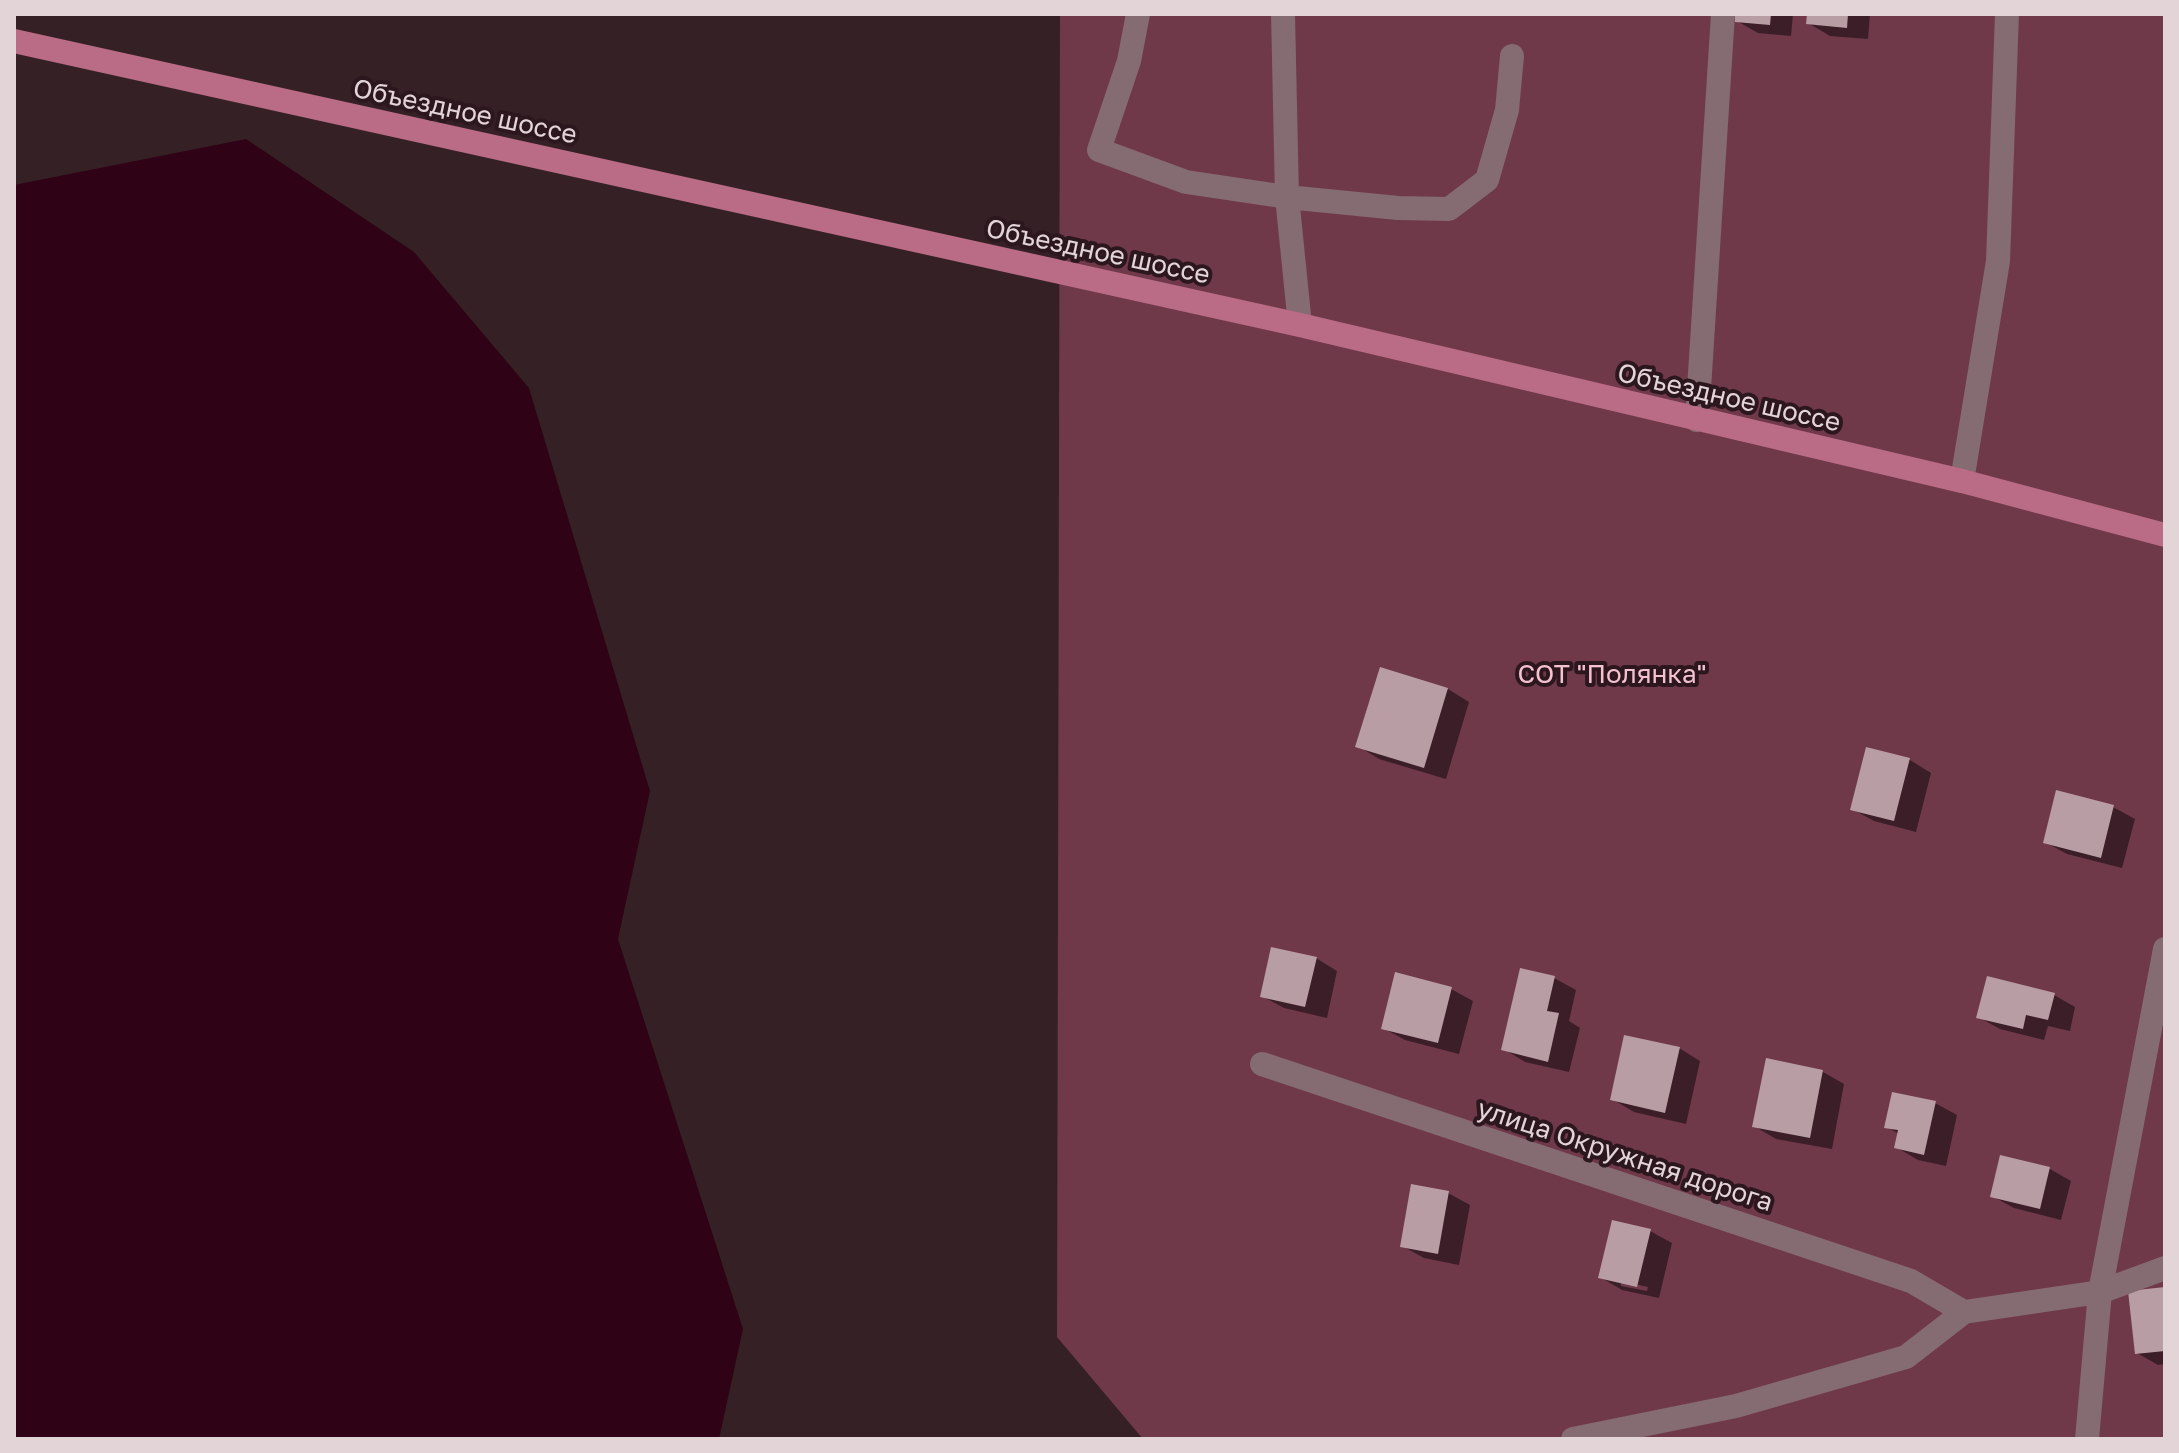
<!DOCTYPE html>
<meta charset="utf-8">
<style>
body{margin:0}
#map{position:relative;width:2179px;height:1453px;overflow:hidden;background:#352026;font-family:"Golos Text",sans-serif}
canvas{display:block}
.frame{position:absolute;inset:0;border:16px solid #e3d4d8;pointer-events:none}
</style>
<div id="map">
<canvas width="2179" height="1453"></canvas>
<div class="frame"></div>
</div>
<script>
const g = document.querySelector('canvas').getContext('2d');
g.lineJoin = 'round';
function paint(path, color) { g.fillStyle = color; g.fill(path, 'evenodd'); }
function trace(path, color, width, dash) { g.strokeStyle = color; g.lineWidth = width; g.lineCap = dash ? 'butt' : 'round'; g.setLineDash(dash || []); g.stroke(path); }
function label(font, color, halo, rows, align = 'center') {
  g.font = font + ' "Golos Text",sans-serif'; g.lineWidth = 8; g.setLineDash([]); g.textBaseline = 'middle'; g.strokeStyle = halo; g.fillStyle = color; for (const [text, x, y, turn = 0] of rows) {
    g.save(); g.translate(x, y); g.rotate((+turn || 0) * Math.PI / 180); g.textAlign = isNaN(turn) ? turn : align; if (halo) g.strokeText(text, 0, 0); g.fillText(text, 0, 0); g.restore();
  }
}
paint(new Path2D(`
 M1060,14h1105v1425h-1022l-86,-102z`), '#6f394a');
paint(new Path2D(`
 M246,139l168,113 115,136 121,403 -32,148 125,390 -24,110h-705v-1254z`), '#2f0315');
paint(new Path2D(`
 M1737,14h56l-2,22 -33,-3 -21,-12z
 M1809,14h61l-2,25 -38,-3 -22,-13z
 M1448,689l21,13 -23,77 -67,-20 -21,-13z
 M1867,750l43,10 21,13 -15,59 -42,-11 -22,-12z
 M2113,807l22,12 -13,49 -55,-14 -22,-12z
 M1316,958l21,13 -10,47 -43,-10 -22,-12z
 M1554,978l22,12 -7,31 11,7 -11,44 -44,-10 -21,-13z
 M1451,989l22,12 -14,53 -54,-14 -22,-12z
 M2054,995l21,12 -5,24 -22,-5 -4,14 -44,-11 -22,-12z
 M1679,1048l21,13 -14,63 -52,-12 -22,-13z
 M1767,1061l56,11 21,12 -12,65 -56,-10 -22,-13z
 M1935,1103l22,12 -11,51 -28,-6 -22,-13 3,-13 -12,-7z
 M2002,1157l48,12 21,12 -10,39 -47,-12 -22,-12z
 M1448,1193l22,12 -11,60 -35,-7 -22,-12z
 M1650,1231l22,12 -13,55 -37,-8 -22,-13zM1621,1281l27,6 -1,4 -26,-5z
 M2165,1289v75l-7,1 -21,-12z`), '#0007');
paint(new Path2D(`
 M1735,14h36l-1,11 -35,-3z
 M1807,14h41l-1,14 -41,-4z
 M1380,667l68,21 -24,80 -69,-21z
 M1866,747l44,11 -16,63 -44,-11z
 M2056,790l58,15 -13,53 -58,-15z
 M1271,947l46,10 -12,50 -45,-10z
 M1520,968l35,8 -8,35 12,2 -11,49 -47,-12z
 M1395,972l57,15 -14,56 -57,-14z
 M1987,976l68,17 -7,27 -22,-5 -3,14 -47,-11z
 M1624,1035l56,12 -15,66 -55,-13z
 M1766,1058l57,12 -13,68 -58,-11z
 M1892,1092l44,9 -12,54 -30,-7 4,-18 -14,-2z
 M2000,1155l50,12 -10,42 -50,-12z
 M1411,1184l38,7 -11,63 -38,-7z
 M1612,1220l39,9 -14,58 -39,-9z
 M2165,1287v64l-30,3 -7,-63z`), '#b99da5');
trace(new Path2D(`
 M1138,14l-9,47 -30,89 87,32 101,15 111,11 51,1 38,-29 20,-70 5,-54
 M1283,14l4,183 13,128
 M1697,420l26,-406
 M1962,481l36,-220 9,-247
 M1262,1064l649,217 53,31
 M1573,1439l163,-33 170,-49 58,-45 136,-20 65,-24
 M2087,1439l13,-147 65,-343`), '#856b72', 24);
trace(new Path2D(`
 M14,41l1286,284 662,156 203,54`), '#ba6b85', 24);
label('26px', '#e3d4d8', '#2b171d', [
 ["Объездное шоссе",465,112,12],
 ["Объездное шоссе",1098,252,12],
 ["Объездное шоссе",1729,398,13],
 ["улица Окружная дорога",1625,1156,18]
]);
label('26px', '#f4c1cf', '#2b171d', [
 ["СОТ \"Полянка\"",1612,675]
]);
</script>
